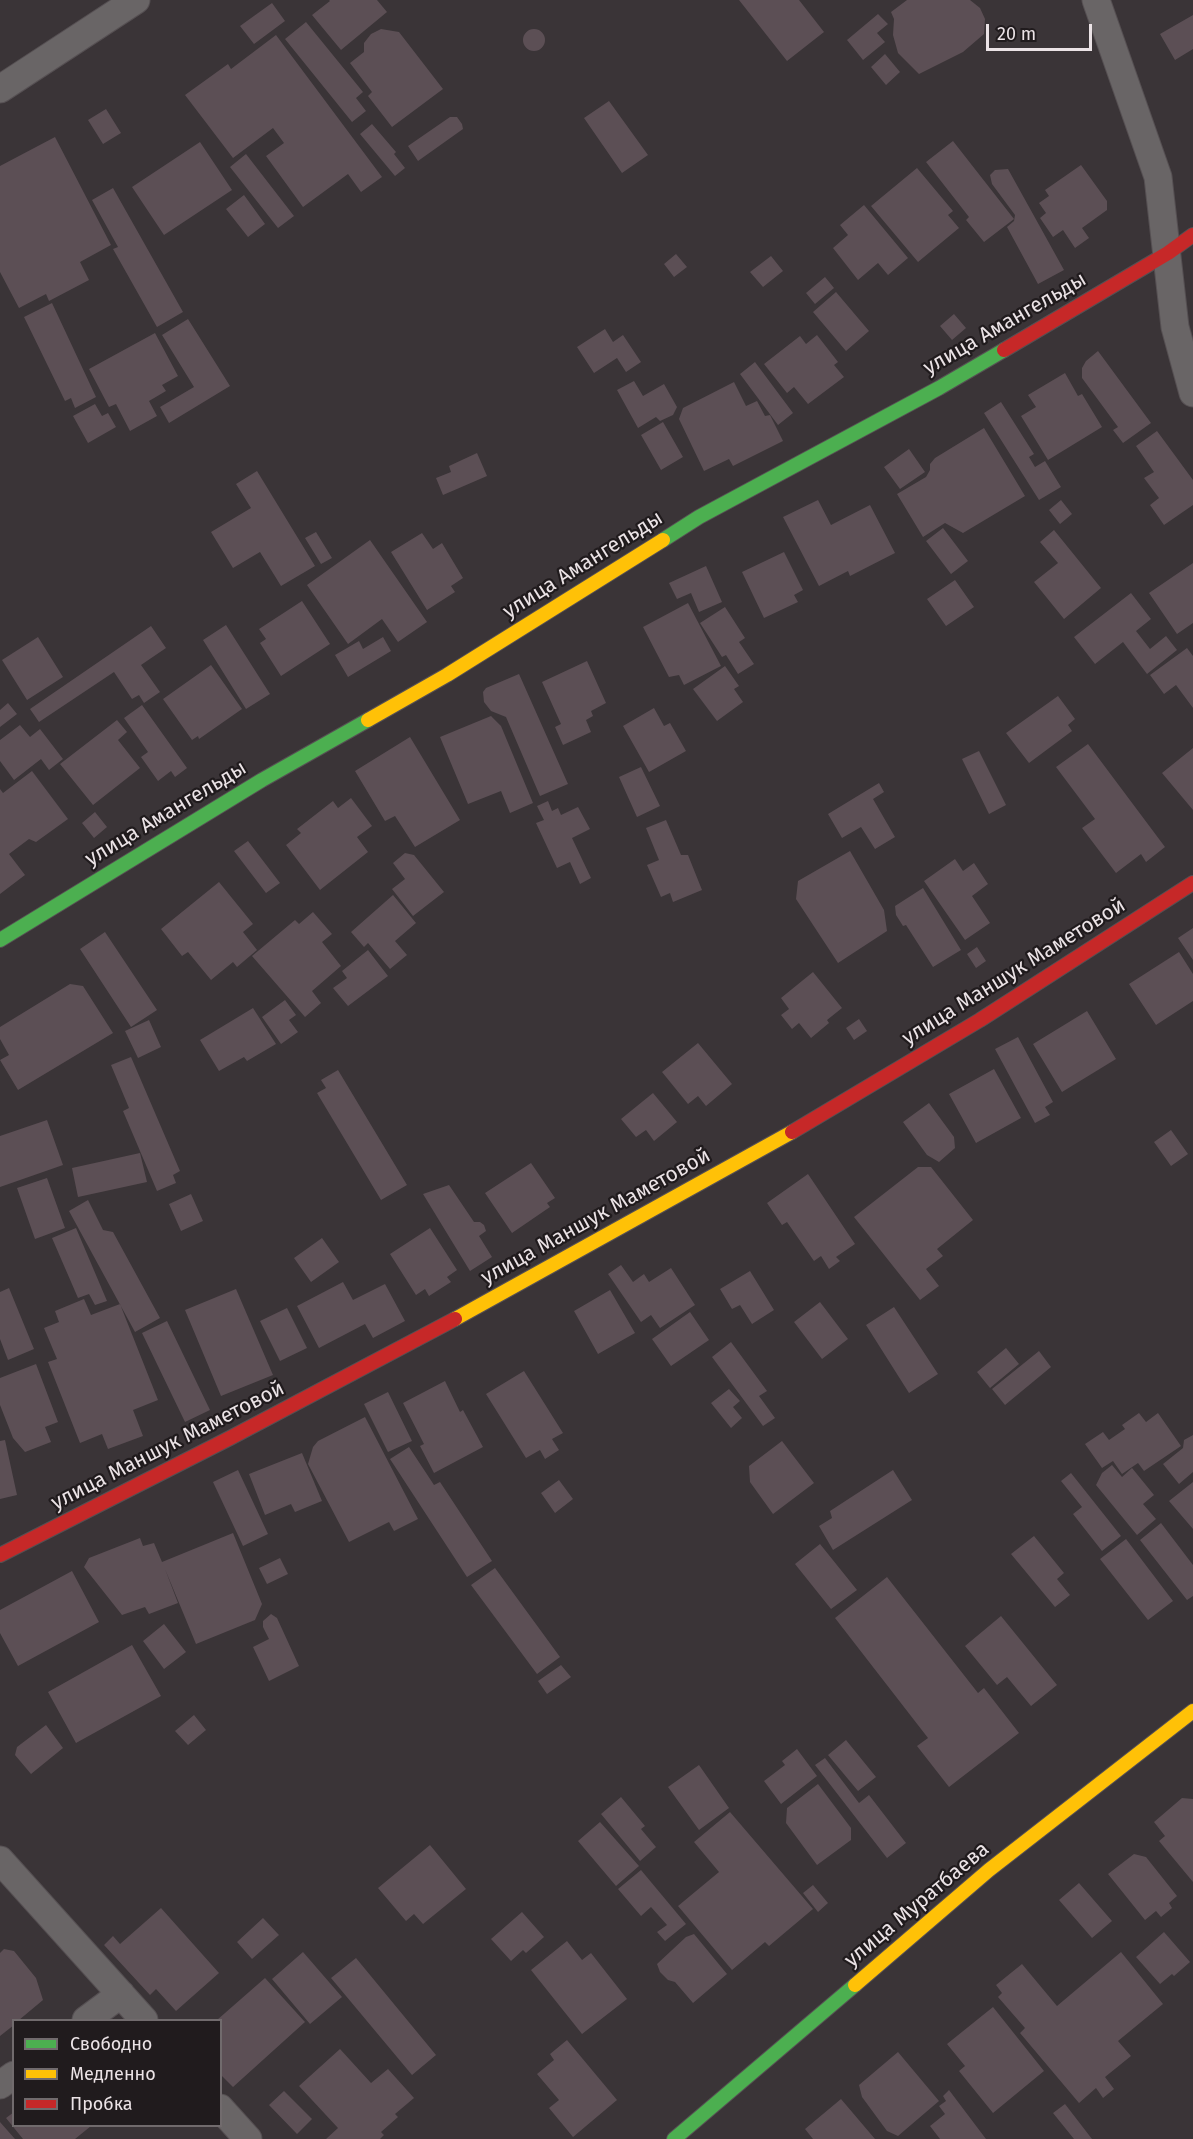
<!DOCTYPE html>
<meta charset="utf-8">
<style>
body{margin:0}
#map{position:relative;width:1193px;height:2139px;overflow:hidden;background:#3a3437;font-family:"Fira Sans",sans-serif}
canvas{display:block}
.legend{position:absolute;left:12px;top:2019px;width:210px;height:108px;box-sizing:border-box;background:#201b1d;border:2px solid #716b6d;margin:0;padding:8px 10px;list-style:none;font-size:18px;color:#ebe3e6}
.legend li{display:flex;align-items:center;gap:12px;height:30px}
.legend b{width:30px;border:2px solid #716b6d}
.scale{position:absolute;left:986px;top:24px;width:106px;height:27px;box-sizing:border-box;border:3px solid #ebe3e6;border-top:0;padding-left:8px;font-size:18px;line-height:21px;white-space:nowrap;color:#ebe3e6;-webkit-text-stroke:4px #201b1d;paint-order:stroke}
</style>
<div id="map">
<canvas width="1193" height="2139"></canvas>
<ul class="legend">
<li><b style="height:8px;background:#4caf50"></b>Свободно</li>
<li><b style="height:8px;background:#ffc107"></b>Медленно</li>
<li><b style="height:8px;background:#c62828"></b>Пробка</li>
</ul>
<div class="scale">20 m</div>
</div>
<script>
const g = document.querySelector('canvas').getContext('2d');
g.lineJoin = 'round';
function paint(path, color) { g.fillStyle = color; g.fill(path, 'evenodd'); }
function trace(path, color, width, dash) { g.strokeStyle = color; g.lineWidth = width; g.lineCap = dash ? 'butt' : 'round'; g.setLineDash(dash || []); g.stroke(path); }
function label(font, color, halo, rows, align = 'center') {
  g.font = font + ' "Fira Sans",sans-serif'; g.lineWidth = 4.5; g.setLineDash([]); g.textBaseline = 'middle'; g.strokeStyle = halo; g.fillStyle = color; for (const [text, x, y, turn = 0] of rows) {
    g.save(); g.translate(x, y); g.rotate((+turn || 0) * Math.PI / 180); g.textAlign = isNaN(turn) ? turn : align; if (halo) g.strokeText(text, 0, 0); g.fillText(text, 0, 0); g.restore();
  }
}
paint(new Path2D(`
 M329,0h48l10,12 -46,38 -29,-35 18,-14z
 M739,0h60l25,32 -37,29z
 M907,0h63l10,8 5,11 -1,15 -21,18 -44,22 -21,-21 -5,-18 1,-16 -3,-7z
 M272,3l13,18 -31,23 -14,-18z
 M878,14l10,10 -11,9 8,9 -22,18 -16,-20z
 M1193,15v34l-18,11 -15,-26z
 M306,22l57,70 -7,6 10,13 -14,11 -67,-83z
 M523 40a11 11 0 1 1 22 0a11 11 0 1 1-22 0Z
 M381,29l18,3 44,57 -51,38 -24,-31 4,-4 -22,-29 14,-11v-9l7,-9z
 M276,35l106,142 -21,15 -13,-18 -45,33 -37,-51 18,-13 -11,-15 -40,30 -48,-63 43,-31 3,5z
 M885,54l15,18 -14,13 -15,-18z
 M609,101l39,54 -26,18 -38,-55z
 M106,109l15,24 -18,11 -15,-24z
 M450,117h7l5,7 1,5 -45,32 -10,-15z
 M372,124l24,28 -2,2 11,14 -10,8 -35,-42z
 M55,137l56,108 -31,17 9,18 -40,21 -3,-7 -27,14 -19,-36v-106z
 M953,141l61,78 -30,23 -18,-22 3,-3 -43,-55z
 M200,142l32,48 -68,45 -32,-48z
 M246,154l48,62 -16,12 -48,-61z
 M1081,165l26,36v9l-25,18 7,10 -14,10 -12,-18 -10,7 -13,-19 6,-5 -7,-10 10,-7 -4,-6z
 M917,168l36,43 -5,4 11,13 -41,34 -47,-56z
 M1008,169l56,101 -26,14 -31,-57 7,-6 1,-6 -23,-31 -2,-9 5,-5z
 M113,188l70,124 -26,15 -44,-78 5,-2 -26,-47z
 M244,195l21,29 -17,13 -22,-28z
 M864,205l44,53 -20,17 -10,-12 -20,17 -25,-32 15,-13 -8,-10z
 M676,254l11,13 -13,10 -10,-13z
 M771,256l12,15 -20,16 -13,-15z
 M825,277l9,11 -19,16 -9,-11z
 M836,292l33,39 -23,20 -33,-39z
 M52,303l44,94 -21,11 -4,-10 -6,3 -41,-84z
 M954,314l12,14 -14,12 -12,-14z
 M188,319l42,67 -61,37 -9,-16 34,-20 -32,-52z
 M605,329l8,13 10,-7 18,27 -15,10 -9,-14 -23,15 -17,-26z
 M155,333l23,43 -16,9 4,6 -17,10 8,15 -27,15 -14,-27 -7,3 -20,-38z
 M817,335l21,27 -4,3 10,12 -36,27 -14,-17 -7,6 -23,-29 36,-28 6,8z
 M1098,351l53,72 -28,20 -10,-13 5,-3 -36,-49v-10l4,-7z
 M755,362l38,51 -15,12 -38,-51z
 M1065,373l13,23 4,-2 20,33 -54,33 -27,-44 15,-9 -8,-12z
 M634,381l9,15 21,-12 13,23 -4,8 -13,6 -4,-4 -18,11 -21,-38z
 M734,382l12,24 11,-5 8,15 5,-1 13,26 -50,25 -4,-7 -25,12 -25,-52 4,-11z
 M1001,402l33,52 -5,3 6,10 10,-6 16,26 -22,13 -55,-87z
 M95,404l7,12 6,-3 8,14 -28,16 -15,-27z
 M663,422l20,35 -22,13 -20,-35z
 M984,428l41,68 -62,37 -18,-10 -22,14 -26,-43 29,-17 4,-7v-6l5,-6z
 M1157,431l36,49v25l-29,20 -14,-20 9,-7 -15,-20 10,-6 -18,-26z
 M909,449l16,23 -25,17 -16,-22z
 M477,453l10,23 -44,19 -7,-17 15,-6 -2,-6z
 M257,471l58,95 -34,20 -21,-34 -27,16 -22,-36 40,-24 -15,-24z
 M818,500l13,25 39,-20 25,48 -45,23 -2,-5 -29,15 -36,-69z
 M1061,500l11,14 -12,10 -11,-14z
 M943,528l25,33 -17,13 -25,-33z
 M1054,530l47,58 -37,31 -30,-37 24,-19 -18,-21z
 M316,532l16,26 -11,6 -16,-26z
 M422,533l11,16 9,-6 21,35 -12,8 4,6 -28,18 -36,-58z
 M370,540l57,82 -29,20 -16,-23 -34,25 -41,-59z
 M784,552l19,38 -9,5 4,7 -34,16 -22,-46z
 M1193,563v60l-16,11 -28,-41z
 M706,566l16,36 -23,10 -8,-19 -14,6 -8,-16z
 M955,580l19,27 -28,19 -19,-27z
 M1131,593l20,26 -15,12 14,18 16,-13 11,14 -30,24 -24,-32 -28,22 -21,-27z
 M302,601l28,43 -49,32 -21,-33 6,-4 -7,-10z
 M688,603l33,63 -37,19 -5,-10 -10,2 -26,-50z
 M725,607l20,31 -6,4 15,22 -16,10 -12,-19 -4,2 -22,-34z
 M226,625l44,69 -24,15 -43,-69z
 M151,626l15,22 -25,17 19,27 -16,11 -5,-8 -7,4 -18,-27 -75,50 -9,-13z
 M38,637l25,40 -36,23 -25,-40z
 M383,637l8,14 -43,26 -13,-22 24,-14 4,8z
 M1187,648l6,8v52l-17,-23 -12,9 -14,-19z
 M587,661l19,42 -15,8 2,5 -7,4 5,12 -28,13 -8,-18 6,-3 -19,-42z
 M211,665l31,44 -43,30 -1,-3 -6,4 -29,-41z
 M725,666l14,20 -5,3 9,13 -26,19 -24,-32z
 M519,674l49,110 -28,12 -34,-79 -15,-6 -7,-9 -1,-10 3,-4z
 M1058,696l17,23 -7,6 4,6 -43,32 -23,-30z
 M8,703l9,11 -17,13v-17z
 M142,705l45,63 -12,9 -4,-6 -13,10 -17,-24 7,-5 -24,-34z
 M654,708l10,18 6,-3 16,28 -37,21 -26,-46z
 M491,716l10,10 32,77 -23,10 -9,-22 -33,13 -28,-67z
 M117,720l10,12 -9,8 22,28 -47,37 -33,-41z
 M20,725l10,12 10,-8 23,30 -14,11 -8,-11 -27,21 -14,-19v-21z
 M410,737l50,83 -45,27 -20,-31 -10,5 -30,-50z
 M1088,744l77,103 -19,15 -5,-8 -25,19 -34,-45 13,-9 -39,-52z
 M1193,748v62l-31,-37z
 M979,751l27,54 -17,9 -27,-55z
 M641,767l19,39 -23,11 -18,-40z
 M32,771l36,48 -32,23 -7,-3 -20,15 16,21 -25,19v-105l3,4z
 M879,783l5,9 -11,7 22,38 -20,12 -14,-22 -19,11 -14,-24z
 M351,798l21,28 -15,11 11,15 -48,38 -34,-45 15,-12 -4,-4 36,-28 5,7z
 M548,801l4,10 6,-3 3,7 17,-8 12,22 -18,9 19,40 -11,6 -10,-22 -13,6 -21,-45 8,-3 -7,-14z
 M95,812l12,15 -13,11 -12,-15z
 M666,820l15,35h7l14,35 -29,12 -3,-9 -9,4 -14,-32 12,-5 -13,-32z
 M248,841l32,42 -14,10 -32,-42z
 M850,851l34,59 3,21 -49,32 -42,-64 2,-18z
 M405,853l9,2 30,37 -31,24 -21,-27 13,-10 -12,-16z
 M955,859l8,12 11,-8 14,21 -16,12 18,27 -25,17 -41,-59z
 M219,882l34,42 -10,8 14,18 -20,17 -4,-5 -22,18 -23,-28 -6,4 -21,-27z
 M923,888l38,62 -28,17 -27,-42 -3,1 -7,-11 -1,-9z
 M393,895l23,28 -21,18 12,14 -17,14 -22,-26 -4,4 -13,-15z
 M313,912l19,22 -10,8 19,24 -29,25 9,12 -16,14 -53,-61 43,-36 4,4z
 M1193,928v32l-15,-22z
 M105,932l52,78 -26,17 -51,-78z
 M977,947l9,14 -10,7 -9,-14z
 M368,950l20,26 -40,30 -15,-18 14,-10 -5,-7z
 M1179,952l14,22v27l-37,24 -27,-41z
 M813,972l29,36 -15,12 2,3 -18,15 -12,-15 -7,6 -11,-14 8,-6 -8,-11z
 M70,984l13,2 30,47 -95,57 -18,-30 9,-5 -9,-16v-12z
 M285,1000l11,15 -7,5 9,12 -17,12 -19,-27z
 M253,1008l23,36 -29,17 -3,-4 -25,14 -19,-31z
 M1087,1011l29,48 -54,33 -29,-48z
 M859,1019l8,12 -13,9 -8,-12z
 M149,1020l12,27 -23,11 -13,-27z
 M1018,1037l35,65 -8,5 5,8 -15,8 -40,-74z
 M698,1043l34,41 -26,22 -8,-10 -10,8 -26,-32z
 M131,1057l49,114 -7,4 3,8 -19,8 -34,-80 6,-3 -18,-43z
 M994,1069l27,49 -45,25 -27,-49z
 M338,1070l69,115 -26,15 -64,-107 9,-5 -5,-8z
 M653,1093l24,29 -23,19 -8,-11 -10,7 -15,-18z
 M929,1103l25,34 1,11 -16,14 -12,-7 -24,-33z
 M47,1120l16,45 -63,22v-51z
 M1171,1130l17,24 -17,12 -17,-24z
 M140,1153l7,29 -69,15 -6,-29z
 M531,1163l24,35 -8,5 3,4 -38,26 -27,-40z
 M918,1167h13l42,53 -36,29 6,7 -17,13 13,17 -19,14 -66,-83z
 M808,1174l47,70 -19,13 4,4 -11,8 -8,-13 -7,5 -27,-39 -5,3 -15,-22z
 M47,1178l18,50 -30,11 -18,-51z
 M449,1185l25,37h6l4,3 2,6 -7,5 13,21 -22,14 -47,-77z
 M191,1194l12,27 -22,10 -12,-27z
 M88,1200l15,30 10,2 47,86 -25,14 -66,-121z
 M76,1228l31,73 -12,4 -6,-11 -11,4 -26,-60z
 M430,1228l27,42 -10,7 4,5 -22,14 -4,-7 -9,6 -26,-41z
 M322,1238l17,24 -28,20 -17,-24z
 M621,1265l12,17 11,-8 5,8 22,-14 24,37 -35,23 -9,-13 -10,7 -33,-48z
 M750,1271l24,39 -22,14 -12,-19 -8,4 -12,-20z
 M343,1282l10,18 32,-16 20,37 -32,17 -8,-14 -46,24 -22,-42z
 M9,1288l25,61 -26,11 -8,-21v-47z
 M236,1289l37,86 -52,21 -36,-86z
 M610,1290l25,43 -37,21 -24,-43z
 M84,1299l7,16 29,-11 38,96 -25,10 10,26 -35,13 -6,-15 -22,9 -32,-81 9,-3 -13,-31 15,-6 -4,-11z
 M820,1302l28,37 -26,20 -28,-37z
 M894,1307l44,67 -29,19 -43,-68z
 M287,1308l20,40 -27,13 -20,-40z
 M690,1312l19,28 -38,26 -19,-27z
 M167,1321l43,89 -25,12 -43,-89z
 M731,1342l36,49 -8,5 16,22 -12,8 -51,-69z
 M1006,1348l13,16 -29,24 -13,-16z
 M1039,1351l12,16 -46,38 -13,-16z
 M36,1364l22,58 -13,5 6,15 -26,10 -12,-14 -13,-33v-27z
 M524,1371l39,62 -11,6 7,11 -14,9 -5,-9 -14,8 -40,-64z
 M445,1381l15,31 3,-2 20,37 -49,26 -14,-27 4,-2 -21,-41z
 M729,1389l11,12 -7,6 9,11 -11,10 -20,-25z
 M388,1392l24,49 -24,11 -24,-48z
 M1139,1413l7,9 12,-9 23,33 -37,25 -6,-8 -16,11 -9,-13 -11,7 -17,-24 18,-12 6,8 16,-11 -3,-4z
 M365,1417l53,102 -24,12 -5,-9 -40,20 -41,-78 5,-17 5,-6z
 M1193,1435v37l-14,12 -16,-20 20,-16 1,-8z
 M5,1440l12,55 -17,4v-58z
 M782,1441l32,42 -41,31 -23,-32 -1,-16z
 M409,1447l25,38 6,-3 52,79 -25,16 -77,-118z
 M302,1453l20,48 -27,11 -4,-8 -26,11 -16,-41z
 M1112,1465l10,12 10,-9 22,27 -11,9 13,15 -19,16 -41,-50 6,-12z
 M238,1470l30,64 -25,12 -30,-64z
 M893,1470l19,30 -79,50 -14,-24 13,-8 -2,-7z
 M1071,1473l50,63 -19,15 -29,-37 9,-7 -21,-26z
 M559,1480l14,19 -18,14 -14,-20z
 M1193,1482v47l-24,-28z
 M1161,1523l32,42v31l-6,4 -47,-60z
 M233,1533l29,71 -7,16 -59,24 -31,-75 13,34 -29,11 -4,-7 -23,8 -38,-48 5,-9 51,-20 3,8 11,-3 8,19z
 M1034,1536l30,37 -7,6 13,16 -15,12 -44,-53z
 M1126,1539l47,62 -25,19 -48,-61z
 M820,1544l37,46 -26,19 -36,-45z
 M280,1558l8,16 -21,10 -8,-16z
 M495,1568l65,89 -23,17 -66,-89z
 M72,1571l27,51 -81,44 -18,-33v-23z
 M887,1577l91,116 6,-5 35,45 -70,54 -32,-41 11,-8 -93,-120z
 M271,1614l6,4 22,48 -30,15 -16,-34 16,-8 -6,-12v-6z
 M1001,1616l56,69 -26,21 -24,-29 -10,8 -32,-39z
 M164,1624l22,28 -22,17 -21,-28z
 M132,1645l29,51 -85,47 -28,-51z
 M561,1665l10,12 -24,17 -9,-13z
 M194,1715l12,15 -18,15 -13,-14z
 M46,1725l17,23 -32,26 -16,-19 2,-8z
 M846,1740l30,37 -18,14 -30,-36z
 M797,1749l20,27 -36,28 -17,-23 21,-16 -3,-4z
 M825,1758l34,45 10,-8 37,48 -19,15 -72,-93z
 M699,1765l30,43 -30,22 -31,-43z
 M818,1784l33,44v12l-34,25 -31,-42 1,-15z
 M621,1797l24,29 -4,3 15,18 -16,14 -39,-47z
 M1182,1798l11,1v83l-34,-41 6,-5 -11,-14z
 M730,1812l83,97 -44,37 -4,-4 -33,28 -54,-64 41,-34 -25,-30z
 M600,1822l39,44 -23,20 -38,-45z
 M430,1845l36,44 -43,35 -9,-10 -8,7 -28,-33z
 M1134,1854l12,3 31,39 -8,7 3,5 -11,9 -5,-6 -11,9 -37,-46z
 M641,1870l45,54 -21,17 -8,-9 10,-7 -16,-18 -10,9 -23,-27z
 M1079,1883l33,38 -20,17 -33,-38z
 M813,1885l15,18 -10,9 -15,-19z
 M161,1908l58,65 -43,38 -20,-22 -6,6 -46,-50 9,-9 7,8z
 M522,1912l22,25 -18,16 -3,-3 -12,11 -20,-22z
 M263,1918l16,17 -27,24 -15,-17z
 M1164,1932l26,30 -16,14 -2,-2 -12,10 -24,-27z
 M694,1934l33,40 -34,29 -18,-21 -7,-2 -8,-8 -3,-8 29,-27z
 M567,1941l15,19 9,-7 36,46 -45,35 -51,-64z
 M4,1949l10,2 22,27 7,22 -24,20h-5v5l-14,11v-83z
 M303,1952l39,45 -32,27 -38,-45z
 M1121,1952l42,52 -45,37 13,15 -26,21 9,12 -11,9 -7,-10 -17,15 -59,-70 5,-5 -27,-31 4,-4 -6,-8 26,-21 35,42z
 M356,1958l80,97 -24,20 -81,-97z
 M265,1978l40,44 -72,65 -13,-13v-54h-3z
 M993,2007l51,64 -51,42 -34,-42 6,-5 -18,-22z
 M567,2040l50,60 -44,37 -24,-29 10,-8 -22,-26 17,-14 -4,-6z
 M340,2049l31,34 17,-14 26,29 -19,16 3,3 -17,15 3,3 -4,4h-54l12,-11 -39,-42z
 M898,2052l41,49 -41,35 -11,-5 -25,-34 -3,-12z
 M949,2090l37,49h-46l-10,-13 15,-12 -6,-8 7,-5 -3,-5z
 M284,2091l28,28 -15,15 -28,-29z
 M841,2099l34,40h-62l-8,-10z
 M1065,2104l27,35h-18l-21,-26z
 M14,2112v14h77l-16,13h-52l-17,-21z
 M0,2122l15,17h-15z`), '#5c4f55');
const street = new Path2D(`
 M1096,0l62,177 17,150 18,66
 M0,89l136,-89
 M0,1860l144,160
 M86,2020l35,-26
 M0,2085l14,-10
 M220,2108l28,31`);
const fast = new Path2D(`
 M663,540l36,-23 240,-129 65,-38
 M0,940l262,-160 106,-60
 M674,2139l181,-154`);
const slow = new Path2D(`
 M368,720l79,-45 216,-135
 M455,1319l337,-187
 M855,1985l134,-115 204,-159`);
const jam = new Path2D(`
 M1004,350l164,-97 25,-18
 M792,1132l188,-112 213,-137
 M0,1555l230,-117 225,-119`);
trace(street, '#565053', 29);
trace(fast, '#565053', 16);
trace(slow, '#565053', 16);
trace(jam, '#565053', 16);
trace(street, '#696566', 27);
trace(fast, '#4caf50', 14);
trace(slow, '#ffc107', 14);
trace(jam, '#c62828', 14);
label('21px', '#ebe3e6', '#201b1d', [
 ["улица Амангельды",1005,324,-30],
 ["улица Амангельды",583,565,-32],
 ["улица Амангельды",166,814,-31],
 ["улица Маншук Маметовой",1014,972,-32],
 ["улица Маншук Маметовой",596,1217,-29],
 ["улица Маншук Маметовой",168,1446,-27],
 ["улица Муратбаева",917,1905,-40]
]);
</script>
